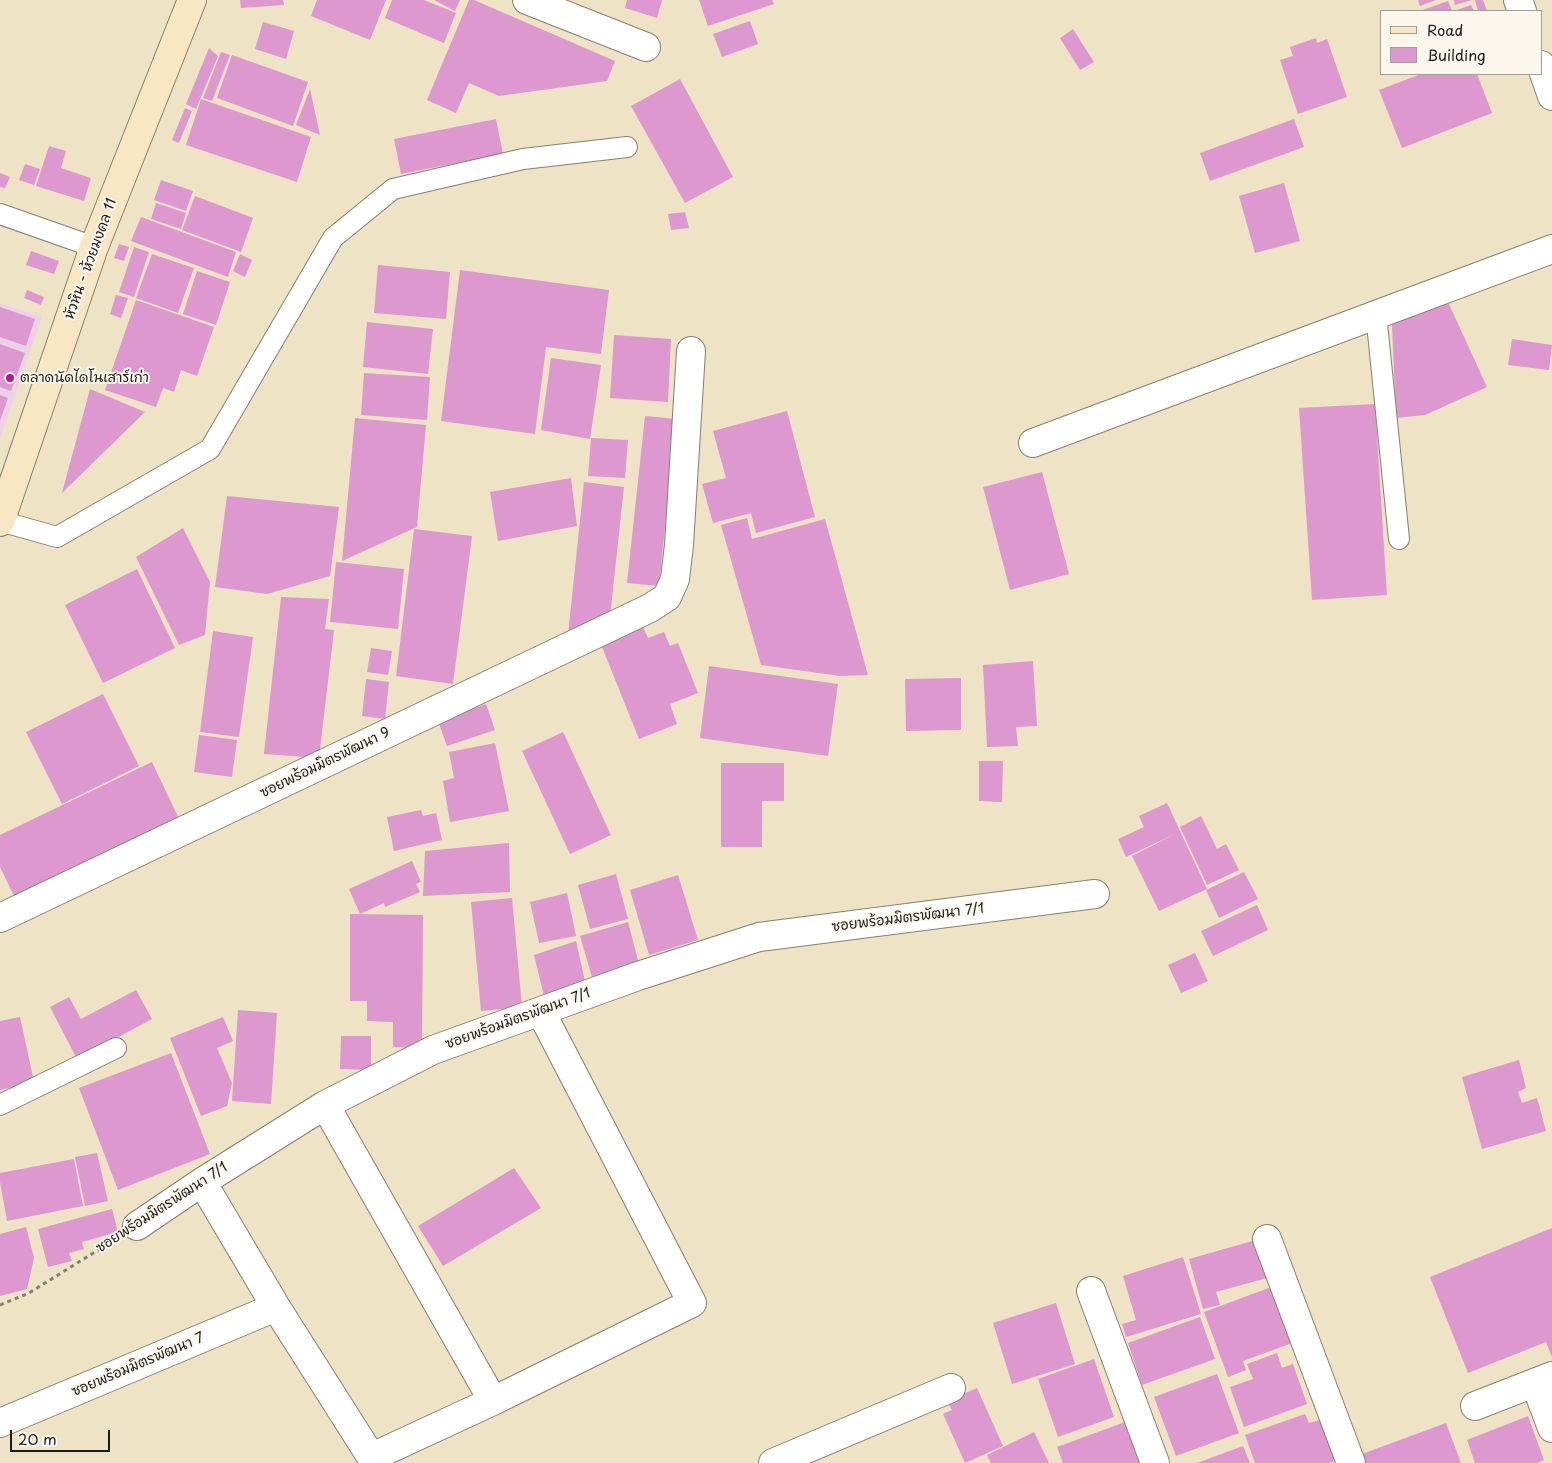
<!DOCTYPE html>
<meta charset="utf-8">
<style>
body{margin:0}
#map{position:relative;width:1552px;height:1463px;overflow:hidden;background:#eee3c4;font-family:"Playpen Sans",sans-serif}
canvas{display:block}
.legend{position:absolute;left:1380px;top:10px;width:162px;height:65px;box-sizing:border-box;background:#fbf7ec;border:1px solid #a29f99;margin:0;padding:6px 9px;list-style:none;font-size:15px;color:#1c1c1c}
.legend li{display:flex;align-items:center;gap:10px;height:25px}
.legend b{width:25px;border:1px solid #a29f99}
.scale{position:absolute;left:10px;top:1430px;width:100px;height:22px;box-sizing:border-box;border:2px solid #1c1c1c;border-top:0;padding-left:6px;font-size:15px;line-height:18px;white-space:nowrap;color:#1c1c1c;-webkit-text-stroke:4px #fbf7ec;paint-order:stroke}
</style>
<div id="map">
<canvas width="1552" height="1463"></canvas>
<ul class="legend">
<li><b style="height:6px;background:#f9e7c3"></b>Road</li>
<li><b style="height:14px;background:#dc98cf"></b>Building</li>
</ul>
<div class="scale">20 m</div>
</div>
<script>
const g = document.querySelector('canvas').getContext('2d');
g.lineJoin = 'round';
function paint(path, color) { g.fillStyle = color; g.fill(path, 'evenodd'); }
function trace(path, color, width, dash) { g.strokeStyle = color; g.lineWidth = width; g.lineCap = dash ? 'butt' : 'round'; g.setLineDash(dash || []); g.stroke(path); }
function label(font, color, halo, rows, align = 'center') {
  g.font = font + ' "Playpen Sans","Playpen Sans Thai",sans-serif'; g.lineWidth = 4; g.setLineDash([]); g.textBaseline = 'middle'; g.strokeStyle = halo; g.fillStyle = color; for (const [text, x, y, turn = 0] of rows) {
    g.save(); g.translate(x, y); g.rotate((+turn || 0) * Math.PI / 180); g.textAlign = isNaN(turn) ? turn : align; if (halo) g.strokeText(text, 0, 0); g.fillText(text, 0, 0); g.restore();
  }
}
paint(new Path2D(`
 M0,303l42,14 -42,121z`), '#edd1e9');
paint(new Path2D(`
 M240,0h43l1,5 -43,3z
 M317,0h69l-16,40 -59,-24z
 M392,0h32l32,13 -12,30 -59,-25z
 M434,0h26l-5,11z
 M469,0h5l141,61 -8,20 -108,15 -30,-13 -13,30 -29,-13z
 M627,0h35l-5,18 -32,-10z
 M699,0h73l2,4 -66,22z
 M1418,0h18l-16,6z
 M1454,0h18l-17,5z
 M1475,0h8l4,11h-9z
 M1448,1l4,10h-32z
 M1471,5l3,6h-20z
 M750,21l8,23 -36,13 -9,-23z
 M263,22l31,9 -8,28 -31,-10z
 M1073,29l21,33 -14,8 -20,-32z
 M1316,38l1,5 10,-4 20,58 -49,17 -18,-54 13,-4 -3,-9z
 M209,48l9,8 -22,53 -10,-5z
 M221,52l9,3 -18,46 -9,-3z
 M232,55l76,27 -15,44 -76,-28z
 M1421,74h56l15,39 -90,35 -23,-58z
 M680,79l53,98 -48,26 -54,-97z
 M310,89l10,46 -24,-10z
 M201,99l110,38 -14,45 -111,-37z
 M185,108l7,3 -13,32 -7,-3z
 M496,119l7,35 -102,20 -7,-35z
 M1294,119l10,28 -94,34 -10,-28z
 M49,146l17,5 -5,17 30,10 -7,23 -48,-15z
 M25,164l15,5 -6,16 -15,-5z
 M0,173l10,4 -5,11 -5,-1z
 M161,180l32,11 -7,20 -32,-11z
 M1284,183l16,58 -45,12 -16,-57z
 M195,196l58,22 -12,34 -59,-22z
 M156,203l30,10 -5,16 -30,-10z
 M685,212l4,16 -18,2 -3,-16z
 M141,217l95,35 -8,25 -97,-36z
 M119,244l10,3 -5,14 -10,-3z
 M134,247l15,5 -15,45 -15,-5z
 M31,251l28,10 -5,13 -28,-9z
 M152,254l42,14 -16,45 -42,-15z
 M240,254l12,6 -7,17 -12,-6z
 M378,265l72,7 -4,47 -72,-6z
 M460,270l149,20 -8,64 -55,-7 -11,87 -94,-13z
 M197,271l33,11 -14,43 -33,-11z
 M27,290l17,7 -3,8 -17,-7z
 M116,295l12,3 -7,20 -11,-4z
 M136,300l78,27 -17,49 -16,-6 -7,22 -11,-4 -7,19 -51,-17z
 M1448,302l39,85 -62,28 -29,3 -4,-94z
 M0,307l35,12 -9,27 -26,-9z
 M367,322l66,7 -5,45 -65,-7z
 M614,335l57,4 -3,63 -58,-4z
 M1512,339l40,6 -3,25 -41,-5z
 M0,344l25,9 -14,38 -11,-4z
 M551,358l50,7 -11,74 -49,-9z
 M364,373l66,4 -3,43 -66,-5z
 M90,389l55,23 -83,81z
 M0,395l8,3 -8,23z
 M1375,404l12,191 -75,5 -13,-192z
 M787,411l28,106 -59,16 -5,-20 -38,10 -11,-39 24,-6 -13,-47z
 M645,416l31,3 -17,167 -32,-3z
 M355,418l71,7 -9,102 -75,34z
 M591,438l37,2 -3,38 -37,-2z
 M1042,472l27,102 -59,16 -27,-103z
 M571,478l6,48 -79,15 -8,-49z
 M584,482l40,5 -14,130 -42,18z
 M227,496l112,11 -9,69 -63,18 -52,-7z
 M747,518l5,21 73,-20 43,156 -28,1 -79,-11 -40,-140z
 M183,528l27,54 -5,53 -26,10 -43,-88z
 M414,529l58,7 -19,148 -57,-8z
 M336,562l68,7 -6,60 -68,-7z
 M137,569l38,79 -72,35 -38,-78z
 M281,597l48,2 -4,30 9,1 -15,128 -55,-4z
 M642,625l6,13 16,-6 6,14 8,-3 20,50 -28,11 7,20 -38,15 -39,-97z
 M213,631l40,6 -14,100 -39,-5z
 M371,648l21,3 -4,24 -21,-3z
 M1033,661l4,65 -21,1 2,19 -31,1 -4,-82z
 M709,666l129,18 -10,72 -128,-18z
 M961,678v52l-55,1 -1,-52z
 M366,679l23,3 -4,37 -23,-3z
 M103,694l36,72 -77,38 -36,-72z
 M486,704l9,26 -48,16 -9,-25z
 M563,732l48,103 -41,19 -48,-103z
 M199,735l38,5 -5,37 -38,-5z
 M495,743l14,68 -59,11 -7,-41 11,-3 -5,-26z
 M979,761h24l-1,41 -23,-1z
 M152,762l28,59 -164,79 -16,-33v-32z
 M721,763h63v38h-22v46h-41z
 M1167,803l40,86 -48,22 -27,-55 43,-22 -49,23 -8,-18 26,-12 -5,-11z
 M421,810l2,6 13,-3 6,27 -48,11 -7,-34z
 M1201,816l16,33 9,-5 13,26 -32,15 -27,-58z
 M509,843l1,49 -87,4 2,-45z
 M412,861l9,21 -5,2 4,8 -35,15 -1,-4 -24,11 -11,-25z
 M1244,872l14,27 -39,19 -13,-28z
 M616,874l12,45 -38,10 -12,-44z
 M678,875l20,65 -49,15 -19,-65z
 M567,893l9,43 -37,7 -9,-41z
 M512,898l10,109 -41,4 -10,-109z
 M1257,905l11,25 -55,26 -12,-25z
 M350,914l73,1 -1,133 -29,-1v-25l-26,-1v-20h-17z
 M628,922l11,42 -47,13 -12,-41z
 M576,941l10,45 -42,10 -10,-41z
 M1195,953l13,28 -27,12 -13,-28z
 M136,990l16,29 -75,40 -27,-52 19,-10 12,22z
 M238,1010l39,3 -6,91 -39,-3z
 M20,1017l14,65 -34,8v-69z
 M223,1017l10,24 -16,7 15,35 -5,23 -26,10 -31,-78z
 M341,1036h30v34l-31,-1z
 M171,1053l39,101 -92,36 -39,-102z
 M1519,1060l7,28 -8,4 4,11 15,-5 9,33 -64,18 -20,-72z
 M97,1153l11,48 -23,5 -10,-49z
 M74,1159l9,47 -76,15 -7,-39v-9z
 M514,1168l27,40 -98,58 -25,-40z
 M112,1209l6,23 -36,10 2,7 -15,4 3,8 -24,6 -10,-38z
 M26,1227l8,31 -7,31 -27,7v-62z
 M1552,1228v129l-6,-15 -78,31 -38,-96z
 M1256,1240l11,38 -51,14 4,13 -17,4 -14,-50z
 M1183,1257l18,57 -75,23 -4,-13 14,-4 -13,-44z
 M1274,1286l21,56 -52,19 3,9 -18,7 -24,-65z
 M1056,1303l19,61 -63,20 -19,-61z
 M1200,1317l15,42 -73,26 -14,-42z
 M1277,1353l5,15 11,-4 14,40 -63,23 -14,-40 23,-8 -6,-15z
 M1094,1359l20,58 -56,20 -20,-58z
 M1217,1374l22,59 -63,23 -22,-59z
 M977,1388l26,58 -38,17 -22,-49 9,-4 -5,-9z
 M1305,1414l4,9 14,-4 15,41 -9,3h-74l-10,-28z
 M1528,1416l16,44 -7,3h-62l-8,-23z
 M1125,1422l15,41h-77l-6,-16z
 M1446,1423l15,40h-96l-3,-9z
 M1034,1432l15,31h-58l-4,-8z
 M1243,1446l7,17h-53z`), '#dc98cf');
const lane = new Path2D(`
 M0,214l94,33
 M1376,314l23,225
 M0,521l57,16 153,-88 123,-211 60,-49 130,-30 104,-12
 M0,1105l116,-57`);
const street = new Path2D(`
 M527,0l119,47
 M1518,0l4,11
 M1541,65l11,31
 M1033,443l519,-194
 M0,918l650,-310 17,-11 8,-18 4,-34 12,-194
 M325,1105l168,296
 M202,1182l74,125 99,156
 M137,1226l65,-44 123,-77 108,-55 205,-74 121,-39 336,-43
 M1267,1239l84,224
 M1091,1291l64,172
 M1535,1383l17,45
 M1475,1406l77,-30
 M0,1423l276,-116
 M372,1457l121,-56 199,-98 -151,-291
 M773,1463l178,-75`);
const secondary = new Path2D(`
 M0,522l94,-275 98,-247`);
trace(lane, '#858070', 22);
trace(street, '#858070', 30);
trace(secondary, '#858070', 30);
trace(new Path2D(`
 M0,1305l29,-12 82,-51`), '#858070', 3, [4, 4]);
trace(lane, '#fff', 20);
trace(street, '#fff', 28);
trace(secondary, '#f9e7c3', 28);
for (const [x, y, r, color] of [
 [10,378,5,"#b5179e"]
]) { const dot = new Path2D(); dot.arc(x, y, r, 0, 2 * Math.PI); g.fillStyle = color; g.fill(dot); trace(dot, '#fbf7ec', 2); }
label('14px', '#1c1c1c', '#fbf7ec', [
 ["หัวหิน - ห้วยมงคล 11",91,259,-70],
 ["ซอยพร้อมมิตรพัฒนา 9",325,763,-26],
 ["ซอยพร้อมมิตรพัฒนา 7/1",908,918,-7],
 ["ซอยพร้อมมิตรพัฒนา 7/1",518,1019,-20],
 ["ซอยพร้อมมิตรพัฒนา 7/1",162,1208,-33],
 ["ซอยพร้อมมิตรพัฒนา 7",138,1365,-23]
]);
label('14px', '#1c1c1c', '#fbf7ec', [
 ["ตลาดนัดไดโนเสาร์เก่า",20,378]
], 'left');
</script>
